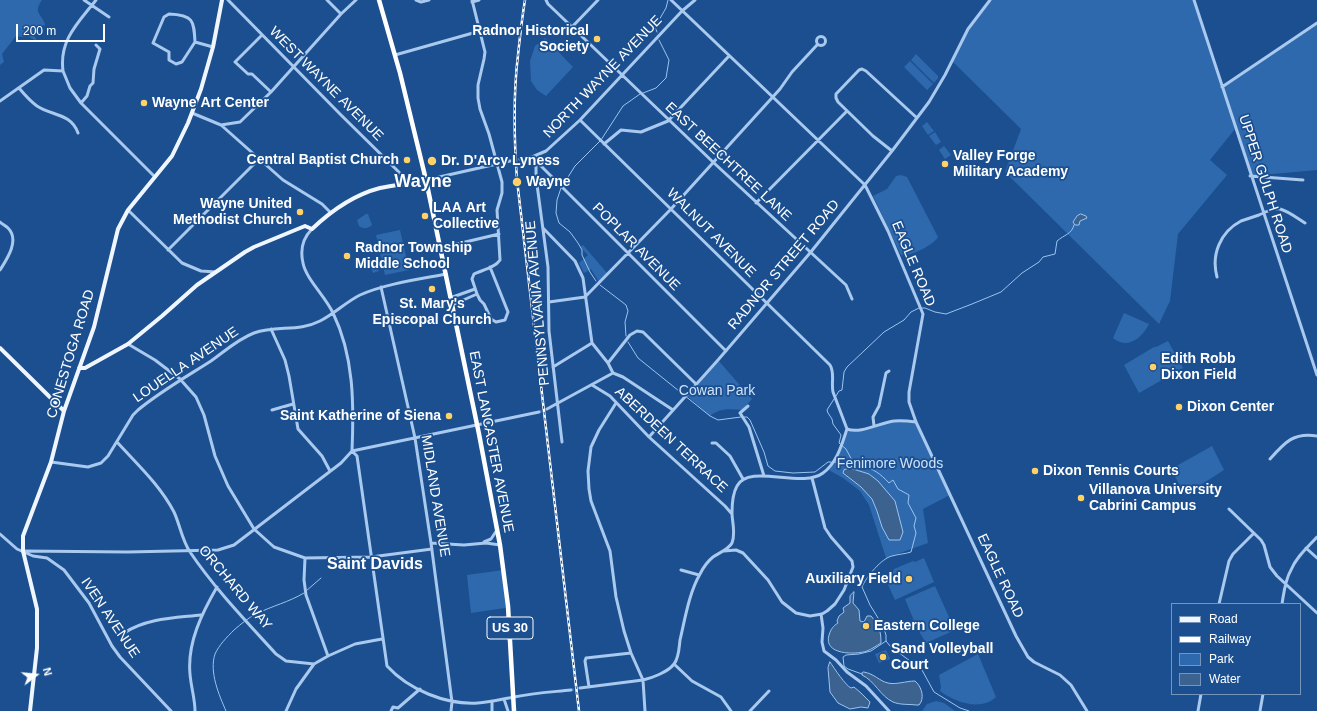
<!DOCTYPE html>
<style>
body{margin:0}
#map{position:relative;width:1317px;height:711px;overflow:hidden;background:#1b4f8f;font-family:Helvetica,sans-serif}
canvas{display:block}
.legend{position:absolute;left:1171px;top:603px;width:130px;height:92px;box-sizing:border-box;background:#1b4f8f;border:1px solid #7695bc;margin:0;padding:5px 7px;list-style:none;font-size:12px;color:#fff}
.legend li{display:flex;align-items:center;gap:8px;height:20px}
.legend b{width:20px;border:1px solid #7695bc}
.north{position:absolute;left:16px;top:655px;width:40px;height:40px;-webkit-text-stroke:3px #1b4f8f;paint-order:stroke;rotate:74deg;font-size:11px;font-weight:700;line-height:16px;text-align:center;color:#fff}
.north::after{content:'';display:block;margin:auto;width:14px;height:18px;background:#fff;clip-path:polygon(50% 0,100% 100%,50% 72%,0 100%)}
.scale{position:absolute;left:16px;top:24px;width:89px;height:18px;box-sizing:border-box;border:2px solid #fff;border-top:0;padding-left:5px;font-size:12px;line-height:14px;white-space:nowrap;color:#fff;-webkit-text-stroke:3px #1b4f8f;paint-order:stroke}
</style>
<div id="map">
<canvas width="1317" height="711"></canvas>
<ul class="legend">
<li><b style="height:5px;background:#f0f6ff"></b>Road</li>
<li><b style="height:5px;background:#fff"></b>Railway</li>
<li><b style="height:11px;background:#2e69ad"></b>Park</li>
<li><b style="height:11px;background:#3c6290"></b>Water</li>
</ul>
<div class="north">N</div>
<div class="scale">200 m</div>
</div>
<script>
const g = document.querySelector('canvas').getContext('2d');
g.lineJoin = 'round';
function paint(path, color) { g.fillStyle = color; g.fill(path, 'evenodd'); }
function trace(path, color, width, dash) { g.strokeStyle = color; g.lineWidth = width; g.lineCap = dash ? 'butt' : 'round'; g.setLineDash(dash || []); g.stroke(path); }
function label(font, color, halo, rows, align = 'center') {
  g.font = font + ' Helvetica,sans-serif'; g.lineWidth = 3.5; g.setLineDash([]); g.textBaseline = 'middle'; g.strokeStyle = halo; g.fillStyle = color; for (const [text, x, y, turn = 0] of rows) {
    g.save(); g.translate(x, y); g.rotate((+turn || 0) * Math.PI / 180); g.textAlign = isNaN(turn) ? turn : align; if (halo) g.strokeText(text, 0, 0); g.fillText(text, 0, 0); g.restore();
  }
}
paint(new Path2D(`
 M0,0h42c-9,13 -1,13 3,24v1l-7,2 -5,6 4,8 -10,-5 -5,1 -6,-1 -14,18 2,8 -4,3z
 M990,0h204l28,87 95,-64v147l-67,6 -15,-47 -25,31 17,15 -49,59 -8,67 -11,23 -154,-152 16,-43 -69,-68 16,-32z
 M545,38l28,29 -27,29 -9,-6 -6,-9 -1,-20 5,-15z
 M916,54l22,22v2l-4,5 -23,-23z
 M910,61l23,23 -6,6 -23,-23z
 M927,122l7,9 -6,4 -6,-9z
 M935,132l6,10 -5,3 -7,-9z
 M944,146l7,9 -6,4 -6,-9z
 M901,175l6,2 31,60c-4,8 -29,20 -37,18l-28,-59 14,-7 9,-13z
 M366,214h2l4,11c-4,4 -9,4 -13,1l-2,-6z
 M400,230l9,40 -24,5 -9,-40z
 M583,245l24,28 -8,9 -8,-13 -7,4 -5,-10 9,-8 -8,-8z
 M375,260l4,11 -6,2 -4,-10z
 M1124,313l25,11c-7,14 -21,26 -36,14z
 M1168,341l15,27 -44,25 -15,-28 30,-18h2z
 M718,360l34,39 -10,11c-12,-1 -22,-2 -32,6l-24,-21z
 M895,421l21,1 34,73 -27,14 5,34 -42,15 -17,-53 -9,-14 -17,-13 -16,-9 13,-19 7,-21h15z
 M1212,446l12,24 -39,25 -14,-26z
 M924,558l10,24 -39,18 -11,-24 9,-4 1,-3 19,-8 2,1z
 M503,570l5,36 -3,2 -34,5 -4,-38z
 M935,586l20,44 -29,13 -9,-15 -12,-29z
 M886,650l4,9 -11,4 -4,-9z
 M978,654l18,43c-15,14 -40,6 -56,-6l1,-4 -2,-12z
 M936,701l8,2 11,8h-33l5,-7z`), '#2e69ad');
const water = new Path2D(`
 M1081,214l5,2 1,2 -7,3 -1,4h-4l-2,-3 4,-6z
 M850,468l19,6 9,7 17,20 8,31 -3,8h-11l-7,-13 -5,-16 -5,-12 -11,-12 -18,-14 1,-3z
 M854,592l-1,11 6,7 1,11 4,1 3,-6h4c8,9 10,15 10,27 -5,3 -9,6 -14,8 -12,4 -44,4 -38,-16 2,-6 4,-9 9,-12l-1,-2 2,-5 5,-4 -1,-4 7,-5v-7z
 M830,662c4,6 16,24 21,26l3,-1 7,6 9,9 -2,6 -7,-1 -11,2 -12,-6 -8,-11 -2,-24z
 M864,672c11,2 15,9 24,11 8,2 18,-2 27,-2 6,5 9,14 6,21l-2,3h-3c-8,-1 -16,0 -23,-3 -13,-6 -18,-21 -31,-27v-2z`);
paint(water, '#3c6290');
trace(water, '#9cc4f0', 1);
trace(new Path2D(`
 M657,32l-2,-5 11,-19 2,-8
 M643,93l13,-5 10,-10 3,-18 -10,-20
 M563,185l12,-19 26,-26 22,-34 17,-12
 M561,188l-4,12 -1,13 3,10 11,9 8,11 4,7v5l8,17 6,9
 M600,285l26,20 2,6 -3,11 1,14
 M922,308h3l10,4 11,2 26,-10 29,-12 21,-19 17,-11 4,-5 12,-3 2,-13c7,-6 15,-7 17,-16
 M628,342l10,16 72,58 8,4 23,-3
 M836,396l3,-5 3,-1 2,-18 3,-5 37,-35 20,-12 7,-8 8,-4
 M834,399l-7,11 1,3 4,6 1,5 8,11 -2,8 7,6 8,15
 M744,417h3l3,3 14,32 4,14 7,5 18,2 22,-1 13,-10h3
 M834,462c23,2 38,2 55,21l4,-3 5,9 11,6 -1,8 8,15 -2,8 2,7 -5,19c-6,2 -12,2 -19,4 -10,2 -26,21 -30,31l8,18 13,21 3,9v6l4,5 32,24 12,22 26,16 9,3
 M306,591l15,-13
 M862,674l-14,-5 -4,-3 -1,-9 3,-2 13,-1 12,-3 15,-10
 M226,711c-7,-16 -17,-39 -11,-57 4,-9 12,-17 19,-24 7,-6 14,-12 22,-16 16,-8 33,-12 48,-21`), '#9cc4f0', 1);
trace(new Path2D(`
 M510,161l10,-2
 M539,412l8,-3
 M571,690l9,-2`), '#3d69a0', 3, [3, 1.5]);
trace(new Path2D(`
 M84,0l25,17
 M228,0l113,115 69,68
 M327,0l14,14
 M416,0l5,2 8,-2
 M472,0l13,52 -1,7 -6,26v13l2,11 9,25 13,48v11l-5,17 3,50c-5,8 -18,10 -26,14l-2,5 5,15 3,6 4,4 7,15 5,3 9,-2 3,-8 -18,-45
 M546,0l2,4 166,159 132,122 6,14
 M671,0l194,185 23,46 35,83 -14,78v10l7,20 100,214 12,21 6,5 26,13 11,10 16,26
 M1194,0l123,375
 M472,2l7,-2
 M572,27l26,-27
 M262,35l-27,27 13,12h4l19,18
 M816.5 41a4.5 4.5 0 1 1 9 0a4.5 4.5 0 1 1-9 0Z
 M195,42l-13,20 -6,2 -7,-4v-8l-16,-9 11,-26 5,-3c24,1 25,6 26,28l18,5
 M395,55l85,-24
 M63,71c-4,-31 15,-48 33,-71
 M1222,87l95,-64
 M19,88c5,6 11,13 18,18 15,10 34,7 41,27
 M0,101l44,-31 19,1 7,17 11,15 74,74
 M81,103l6,-7 3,-10 3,-3 1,-14 6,-20 -4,-4
 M192,113l29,12 19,-3 31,-30 70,-78 15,-14
 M580,120l250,245c5,8 1,18 3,27l14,37
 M221,125l62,55 39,24 8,8
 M604,144l17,-14 20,2 27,-11 61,-65
 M892,151l-19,-15 -35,-34 -2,-4v-4l23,-24 3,-1 4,2 51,47
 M532,157l194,194
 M520,159l12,-2 14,-6 34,-31 102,-109 13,-11
 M536,163v14l12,90 1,64 13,111
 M1250,176l53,4
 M426,180l84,-19
 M756,203l91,-92
 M128,210l54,53 19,8 15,1
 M0,222c2,2 6,4 8,6 12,12 -1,31 -8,42
 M543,228l32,33 8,17 9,65 16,20 5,10
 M312,229c-9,9 -12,21 -9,34 3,16 23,34 30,50 21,43 21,91 19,138l5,5 30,210c22,24 59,39 91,37 12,-1 24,-4 36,-6 19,-4 38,-5 57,-7
 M440,248l59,-14
 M168,250l91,-91
 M1217,277c-6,-22 3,-45 24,-56 6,-2 12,-4 18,-6 6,-3 14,-7 21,-6 8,2 17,9 25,14
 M381,287l34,151 16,105 21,159 -1,9
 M450,298l25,-9
 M549,302l36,-5 86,-88 109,-120 12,-17 25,-27
 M452,305l25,-11
 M271,329l14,31 4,16 9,53 24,27 8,15
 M128,344l27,16 25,19 16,18 8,18 11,41 13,30 26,43 20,18 31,11 66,-1 61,-8
 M608,363l22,-28 7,-4 6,1 53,52
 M553,367l39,-24
 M592,385l18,11 39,41 76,69 7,8
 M616,403l-17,27 -8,17 -3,24 1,18 2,12 19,50 6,46 8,34 7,22 12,27 2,31
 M748,406l-8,7 9,14 15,49
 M547,409l66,-36 10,4 50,33
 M272,410l21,-6
 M874,426l-1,-9 6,-11 7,-33 3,-2
 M847,429c14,5 32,-6 47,-8 7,-1 15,0 22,1
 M649,437l69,-77 92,-107 82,-102 37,-49 16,-27 23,-46 22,-29
 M117,442c20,22 43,43 57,70 6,13 8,28 16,40 25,37 56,69 86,102l10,7 28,3 14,-8 27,-12 27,-5
 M712,443h4l14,13 13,23
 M1270,459c15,-17 24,-27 47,-23
 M51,462l37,5 13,-4 7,-7 25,-41 5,-5c23,-19 48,-33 73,-49 14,-10 27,-22 43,-28 22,-8 45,-1 66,-12 14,-7 26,-19 40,-26 24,-11 60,-16 86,-21
 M1229,509l32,31 3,5 6,22 7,9 40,37
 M0,534l17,15 16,7 14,2 17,12 25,33 23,43 8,11 51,54
 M484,542l7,-3 6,-9
 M431,543l33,2 22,-2 14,2
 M1306,548l11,10
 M23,551l105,1 90,-2 16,-5 107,-82 11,-12 187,-39
 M724,551l12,-1 7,3 25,27 14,22 14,11 14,3 12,-2 5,-3 8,-7 9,-14 9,-23 -1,-6 -21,-24 -6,-9 -13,-50
 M305,558l-1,22 2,15 22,61
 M681,570l18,5
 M1219,604l10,-43 4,-7 21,-21
 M1282,604c2,-12 3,-24 9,-34 5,-13 17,-23 26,-33
 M821,614l2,14 -1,14 2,9 12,9 11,12 19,14 23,25
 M124,633c23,-15 51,-15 77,-18
 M674,664l18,17 29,16 10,14
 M589,687l-4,-26 1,-3 45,-5
 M580,688l63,-8c9,-2 25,-8 31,-16 5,-6 5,-16 6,-24 5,-21 9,-47 20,-66 3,-6 8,-13 13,-17 6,-4 16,-8 19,-14 4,-10 0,-21 0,-30 0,-8 1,-20 5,-27 12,-23 65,3 86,-13 14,-10 19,-29 24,-44
 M504,699l4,12
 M195,711c0,-12 -4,-24 -5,-37 -3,-31 12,-61 27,-87
 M286,711l10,-22 18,-25
 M391,711l2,-4 5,1 22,-19
 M492,711v-10
 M750,711l19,-20
 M1198,711l3,-17
 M1260,711l3,-17`), '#a9c9ee', 3);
trace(new Path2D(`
 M0,348l64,63
 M79,368h6l43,-24 34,-28 35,-31 48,-33 9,-5 51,-21 7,3c20,-19 41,-34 68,-41 15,-3 31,-5 46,-8
 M30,711l7,-63v-39l-14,-58v-15l28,-74 13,-51 30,-84 24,-98 10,-19 44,-54 16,-33 13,-34 12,-42 9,-47`), '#f0f6ff', 4);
trace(new Path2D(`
 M379,0l21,73 26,107 53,254 21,111 8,61 6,105`), '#fff', 4.5);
const rail = new Path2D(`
 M525,0c-3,18 -5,36 -7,55 -5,41 -4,83 -1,125l62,531`);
trace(rail, '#fff', 2.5);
trace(rail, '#1b4f8f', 1, [3]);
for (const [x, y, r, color] of [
 [597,39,4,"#ffd166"],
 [144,103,4,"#ffd166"],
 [407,160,4,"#ffd166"],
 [432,161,5,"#ffd166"],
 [945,164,4,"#ffd166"],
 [517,182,5,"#ffd166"],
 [300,212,4,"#ffd166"],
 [425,216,4,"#ffd166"],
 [347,256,4,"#ffd166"],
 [432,289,4,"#ffd166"],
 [1153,367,4,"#ffd166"],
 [1179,407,4,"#ffd166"],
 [449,416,4,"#ffd166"],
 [1035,471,4,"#ffd166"],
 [1081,498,4,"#ffd166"],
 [909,579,4,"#ffd166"],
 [866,626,4,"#ffd166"],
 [883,657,4,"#ffd166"]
]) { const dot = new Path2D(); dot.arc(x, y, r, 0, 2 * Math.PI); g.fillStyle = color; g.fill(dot); trace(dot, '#1b4f8f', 1.5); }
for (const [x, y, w] of [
 [510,628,46]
]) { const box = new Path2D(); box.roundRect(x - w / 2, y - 11, w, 22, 3); g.fillStyle = '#1b4f8f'; g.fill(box); trace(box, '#fff', 1); }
label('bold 13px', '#fff', null, [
 ["US 30",510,628]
]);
label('bold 14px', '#fff', '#1b4f8f', [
 ["Radnor Historical",589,31,"right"],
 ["Society",589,47,"right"],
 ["Wayne Art Center",152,103],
 ["Valley Forge",953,156],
 ["Military Academy",953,172],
 ["Central Baptist Church",399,160,"right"],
 ["Dr. D'Arcy Lyness",441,161],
 ["Wayne",526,182],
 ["Wayne United",292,204,"right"],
 ["Methodist Church",292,220,"right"],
 ["LAA Art",433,208],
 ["Collective",433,224],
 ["Radnor Township",355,248],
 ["Middle School",355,264],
 ["St. Mary's",432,304,"center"],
 ["Episcopal Church",432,320,"center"],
 ["Edith Robb",1161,359],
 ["Dixon Field",1161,375],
 ["Dixon Center",1187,407],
 ["Saint Katherine of Siena",441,416,"right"],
 ["Dixon Tennis Courts",1043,471],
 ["Villanova University",1089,490],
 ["Cabrini Campus",1089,506],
 ["Auxiliary Field",901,579,"right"],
 ["Eastern College",874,626],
 ["Sand Volleyball",891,649],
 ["Court",891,665]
], 'left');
label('14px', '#fff', '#1b4f8f', [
 ["NORTH WAYNE AVENUE",603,77,-46],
 ["WEST WAYNE AVENUE",326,84,45],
 ["EAST BEECHTREE LANE",728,162,43],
 ["UPPER GULPH ROAD",1265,184,72],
 ["WALNUT AVENUE",711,233,45],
 ["POPLAR AVENUE",636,247,45],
 ["EAGLE ROAD",913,264,67],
 ["RADNOR STREET ROAD",784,265,-50],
 ["PENNSYLVANIA AVENUE",538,303,-95],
 ["CONESTOGA ROAD",71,354,-73],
 ["LOUELLA AVENUE",186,365,-34],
 ["ABERDEEN TERRACE",671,440,43],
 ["EAST LANCASTER AVENUE",491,442,79],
 ["MIDLAND AVENUE",435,496,81],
 ["EAGLE ROAD",1000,576,65],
 ["ORCHARD WAY",235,588,50],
 ["IVEN AVENUE",110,618,56]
]);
label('14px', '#cfe3fa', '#1b4f8f', [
 ["Cowan Park",717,391],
 ["Fenimore Woods",890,464]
]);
label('bold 16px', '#fff', '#1b4f8f', [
 ["Saint Davids",375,565]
]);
label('bold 18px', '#fff', '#1b4f8f', [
 ["Wayne",423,182]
]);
</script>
